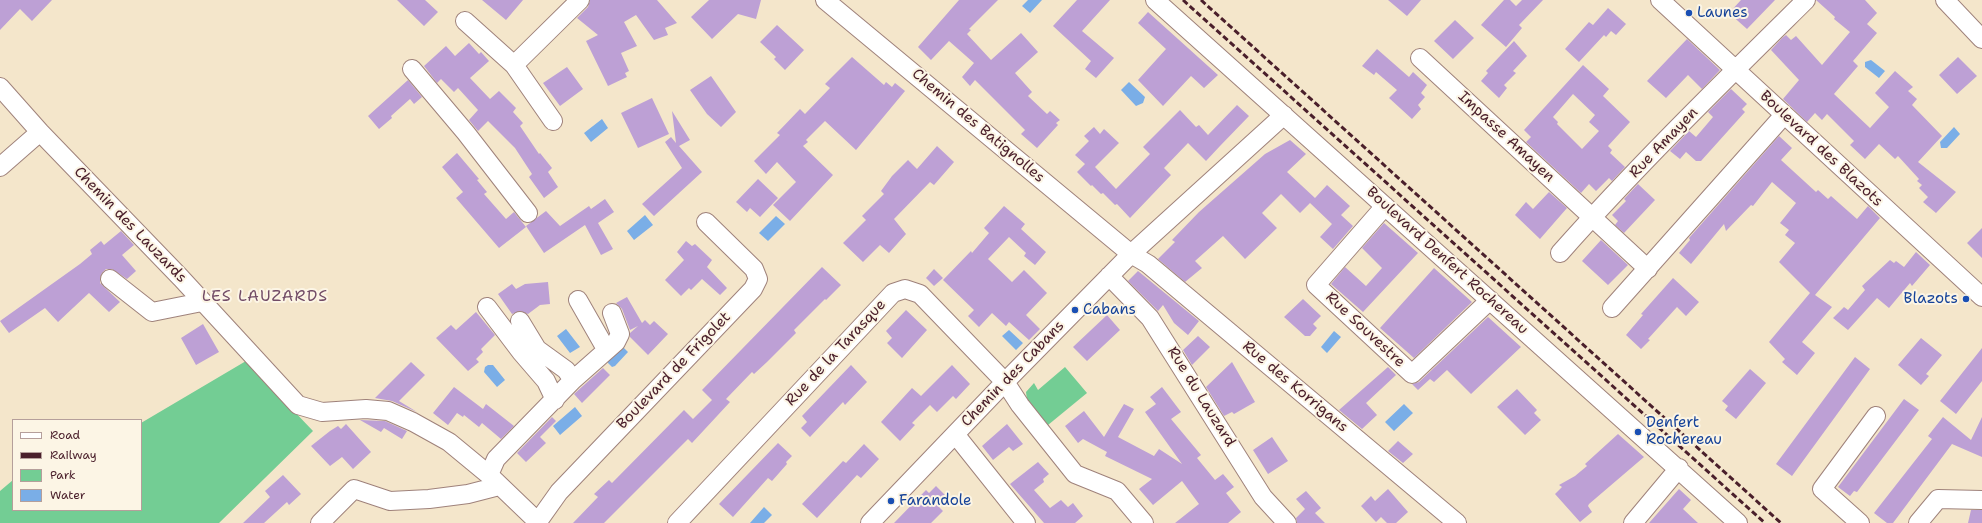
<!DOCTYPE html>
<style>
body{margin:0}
#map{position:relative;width:1982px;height:523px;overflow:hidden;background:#f4e6cb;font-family:"Shantell Sans",sans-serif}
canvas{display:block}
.legend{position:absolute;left:12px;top:419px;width:130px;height:92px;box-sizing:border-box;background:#fcf5e5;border:1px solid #b59f9b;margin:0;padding:5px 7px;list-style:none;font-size:12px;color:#4a1f2b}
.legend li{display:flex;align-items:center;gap:8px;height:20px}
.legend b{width:20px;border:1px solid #b59f9b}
</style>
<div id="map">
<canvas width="1982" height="523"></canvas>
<ul class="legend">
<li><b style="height:5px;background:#fff"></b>Road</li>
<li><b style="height:5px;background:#4a1f2b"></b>Railway</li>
<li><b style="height:11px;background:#73cd94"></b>Park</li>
<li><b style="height:11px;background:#7aaee7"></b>Water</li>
</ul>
</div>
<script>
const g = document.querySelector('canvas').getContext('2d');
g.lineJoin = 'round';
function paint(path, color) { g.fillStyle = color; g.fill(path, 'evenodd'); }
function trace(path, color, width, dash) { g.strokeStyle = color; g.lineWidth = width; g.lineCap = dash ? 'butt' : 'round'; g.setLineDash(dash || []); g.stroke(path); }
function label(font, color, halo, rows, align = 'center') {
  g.font = font + ' "Shantell Sans",sans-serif'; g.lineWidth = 4; g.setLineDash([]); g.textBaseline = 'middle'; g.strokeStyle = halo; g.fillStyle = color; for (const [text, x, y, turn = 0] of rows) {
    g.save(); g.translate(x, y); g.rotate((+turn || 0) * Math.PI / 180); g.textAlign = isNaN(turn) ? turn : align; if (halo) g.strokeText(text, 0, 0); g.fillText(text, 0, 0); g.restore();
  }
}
paint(new Path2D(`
 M246,361l67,70 -94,92h-219v-32l13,-11v30h128v-87z
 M1065,367l22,26 -39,32 -21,-25 -1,-8 8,-9 4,7z`), '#73cd94');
paint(new Path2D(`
 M1028,0h14l-12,13 -8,-7z
 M1871,60l14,11 -6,7 -14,-11v-5z
 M1129,82l16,15 -2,6 -7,3 -15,-16z
 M602,119l6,9 -17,14 -7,-9z
 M1954,127l6,7 -13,14h-6l-1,-6z
 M645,215l8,10 -19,15 -7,-9z
 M776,216l9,8 -17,17 -9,-8z
 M566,329l14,18 -10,6 -13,-17z
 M1009,330l14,13 -7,7 -14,-14z
 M1334,331l7,6 -14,16 -6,-6z
 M623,347l5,5 -13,14 -3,1 -4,-4v-4z
 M488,365h5l12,15 -8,7 -13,-15 1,-5z
 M1404,404l9,9 -19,18 -9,-9z
 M575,407l7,9 -22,19 -7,-9z
 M764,507l8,8 -8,8h-14z`), '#7aaee7');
paint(new Path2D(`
 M0,0h52l-20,21 -12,-12 -20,21z
 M397,0h28l13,12 -14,14z
 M482,0h41l-17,20z
 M590,0h67l20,23 -12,5 3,7 -14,5 -18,-25 -12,7 13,24 -16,7 8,18 -4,2 2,4 -19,9 -22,-45 12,-6 -21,-17 11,-11z
 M709,0h52l-5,19 -18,-5 -26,25 -21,-22z
 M959,0h39l-29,29 2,1 -4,4 24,26 30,-27 17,19 -23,21 17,19 -4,4 19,18 3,-3 10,9 -4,3 2,2 -21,23 -16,-14 4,-4 -50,-50 -5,6 -8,-9 12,-14 -25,-22 -18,19 -13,-13z
 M1077,0h33l-28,31 32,27 -18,20 -11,-9 6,-8 -38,-35z
 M1388,0h33l-14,16z
 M1504,0h6l6,6 6,-6h21l-24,25 3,3 -16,19 -25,-22z
 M1741,0h34l-28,29 -18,-16z
 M1816,0h49l12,13 -10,11 10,9 -24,28 5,5 -24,28 36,34 19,-21 -14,-14 20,-22 18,16 -5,4 9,8 -5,6 30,31 -24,26 38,30 -20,21 -13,-11 5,-5 -9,-9 3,-3 -5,-4 2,-2 -21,-23 -3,3 -16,-15 -14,15 -15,-14 4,-4 -27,-27 -5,6 -7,-7 -8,9 -24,-23 16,-19 -28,-30 11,-12 4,-3 5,5 5,-4 26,29 28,-33 -16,-13 1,-2z
 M1608,8l18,16 -10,11 -5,-4 -5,6 -2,-2 -25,27 -14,-13 24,-27 4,3z
 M1148,12l70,63 -14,13 -13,-12 -28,30 -25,-26 28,-31 -28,-26z
 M1455,20l19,18 -21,21 -19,-18z
 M777,25l27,25 -19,20 -11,-11 2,-2 -16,-15z
 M1687,39l33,31 -18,19 -14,-14 -22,23 -19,-17z
 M1514,41l13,15 -14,15 3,2 -12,12 3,3 -8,10 -18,-17 7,-8 -2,-2z
 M469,43l10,11 2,-2 8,9 -19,17 20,21 9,-8 17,17 -3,4 10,11 -3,3 19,28 1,-1 12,15 -4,4 10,15 -14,11 -15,-21 3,-3 -17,-26 -27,-27 -10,10 -9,-11 9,-10 -20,-22 -4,4 -13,-13 -4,4 -13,-17 22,-20 9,10z
 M1377,49l32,28 4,-5 14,13 -6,8 4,4 -7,8 3,4 -9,10 -23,-21 8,-8 -21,-18 -2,3 -12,-9z
 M852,57l32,28 2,-3 6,5 3,-4 10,8 -49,59 -31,-29 -19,19 2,2 -5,4 30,29 -43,46 -17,-16 23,-23 -19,-20 -11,12 -12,-13 26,-26 -3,-2 23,-24 5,5 25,-26 -5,-4z
 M1958,57l19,19 -20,18 -18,-19z
 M1583,65l26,24 -6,7 27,26 -22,24 4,4 -2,3 15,14 -13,14 -3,-3 -13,13 -7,-7 -8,9 -55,-51 5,-5 -7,-7zM1573,94l22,21 -6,7 10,9 -17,18 -25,-25 1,-2 -5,-5z
 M567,67l16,22 -23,17 -17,-23z
 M711,76l25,36 -15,15 -14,-13 -17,-24z
 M408,80l14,17 -8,7 -4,-5 -19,17 1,2 -13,11 -11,-13z
 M1731,89l16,15 -5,5 3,3 -44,49h-5l-10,-9 -6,7 -10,-8 19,-20 7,6 17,-20 -5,-5z
 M652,98l17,36 -31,14 -17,-35z
 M1237,105l12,11 -29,30 -14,15 -18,-18 -24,25 7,7 -41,43 -13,-14 -2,1 -12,-12 -2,1 -9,-9 -1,1 -14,-14 8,-8 -10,-9 14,-14 -5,-5 10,-9 6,7 4,-5 15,14 -24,24 21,22 34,-35 -7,-7 37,-37 16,17 3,-2 9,10z
 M672,111l18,29 -11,6 23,26 -48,44 -12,-12 40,-36 -17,-26 6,-5 5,6z
 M1779,136l13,12 -11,12 35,32 2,-2 10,9 3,-3 26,23 11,-13 12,12 -65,77 17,12 -30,35 13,11 -18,22 -15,-13 3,-3 -16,-17 41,-49 -31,-31 16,-19 -10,-8 4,-5 -9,-7 16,-20 -24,-21 -19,24 -2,-1 -25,26 -2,-7 -33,40 -12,-11 11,-13 -1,-2z
 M1290,140l16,14 -19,18 28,26 12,-13 23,21 -9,9 12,11 -20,23 -13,-12 12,-13 -22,-21 -10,10 -19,-19 -19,19 15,15 -32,31 -22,-23 -28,25 7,7 -17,14 -27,-23 17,-17 -3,-2 27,-28 66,-58z
 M937,146l17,16 -20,23 -4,-3 -36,37 12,15 -17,19 -9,-8 -17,17 -20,-19 23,-23 -4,-4 22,-22 -3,-3 11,-15 16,-16 9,9z
 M457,153l22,26 -2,1 10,12 -3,2 22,25 8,-7 12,15 -27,21 -43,-50 7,-6 -21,-25z
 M758,179l20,19 -18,19 -10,-9 -3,4 -11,-10z
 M1638,184l17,16 -31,33 -9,-8 3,-4 -6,-6 14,-14 -2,-2z
 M1549,192l18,16 -27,31 -25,-24 11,-13 7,7z
 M605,199l9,13 -16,11 15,26 -12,6 -16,-30 -41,28 -18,-27 20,-15 14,15 29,-20 2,3z
 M1004,206l21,18 -4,5 25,23 -11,13 -11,-9 2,-3 -17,-16 -21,22 24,23 12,-12 23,23 -21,22 14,14 -11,11 -20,-18 -3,4 -14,-13 -13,14 -11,-11 6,-6 -31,-30 28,-29 1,2 17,-20 -5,-5z
 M1384,223l34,30 -55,59 -32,-28 14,-17 21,19 16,-18 -20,-20z
 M1982,228v30l-15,-15z
 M121,231l13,14 -12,10 14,16 -9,8 -15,-10h-6l-4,4 -2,5v5l20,19 -11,10 -20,-19 -31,29 -13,-14 -36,25 -9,-12 80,-57 12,-10 -2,-4 11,-9 3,4z
 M1601,240l27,25 -20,20 -26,-24z
 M686,241l6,5 3,-2 17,16 -5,7 20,21 -7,7 -18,-16 -11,11 -2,-2 -8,8 -16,-16 19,-20 -7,-8z
 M1916,252l14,13 -18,21 -2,-3 -21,25 -12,-10 -29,32 -15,-12 11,-11 4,3 17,-20 -3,-4 28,-26 4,3 2,-2 8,6z
 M822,267l19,18 -15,15 -1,-1 -31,31 2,3 -29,29 -13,12 -2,-2 -26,27 4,3 -38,41 -4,-4 -84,84h-31l25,-26 -4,-3 15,-14 3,3 72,-73 9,9 19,-19 -10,-10z
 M1434,268l38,34 -58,56 -34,-30z
 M934,269l9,9 -9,8 -8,-8z
 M1138,271l61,50 -11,14 -14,-12 -11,-18 -5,6 -30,-30z
 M1673,278l26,24 -13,14 -9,-9 -29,32 2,1 -9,9 -15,-14 17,-20 -2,-1z
 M548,282l2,22 -10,1 -12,9 -8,-3 -8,3 -14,-20 14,-10 4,5 9,-5z
 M627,297l15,26 3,-3 5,5 4,-4 14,13 -20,21 -18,-18v-4l8,-7 -8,4 -8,-21 -6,-6z
 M1303,299l18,17 -8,8 4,4 -7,8h-5l-21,-19z
 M906,310l21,20 -25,28 -15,-15 5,-5 -6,-7z
 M476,312l19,23 -14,14 2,3 -7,7 3,3 -11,9 -32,-33 15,-13 5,5z
 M1107,315l13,15 -33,31 -14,-14z
 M1488,317l33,30 -50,47 -24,-24 -13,12 -4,-3 -12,11 -6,-6 7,-2z
 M203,324l16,28 -23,13 -15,-27z
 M1198,336l12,11 -18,18 -9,-15z
 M1921,338l21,17 -16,19 3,2 -8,9 -23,-20z
 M1982,348v33l-26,33 -16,-13z
 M1855,357l15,12 -78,107 -16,-12z
 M411,362l14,13 -26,26 18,11 -25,-11 -17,-3z
 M1232,362l23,40 -21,12 -2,-2 -8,4 -18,-29z
 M851,365l16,17 -22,23 -2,-3 -33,35 -9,-9 6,-6 -5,-6z
 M952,365l18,19 -14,15 -3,-3 -16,16 -7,-7 -18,18 3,2 -15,16 -19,-19 31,-34 9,8z
 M1388,367l8,8 -30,28 11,12 -15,14 -23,-19z
 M603,368l7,7 -28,28 -8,-9z
 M1750,369l16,14 -30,36 -11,-9 3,-4 -6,-5z
 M454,387l29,22 3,-5 28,22 -13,13 -19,-16 -3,4 -15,-12 -1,2 -6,-4 -9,12 -15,-12z
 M1162,387l19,25 -10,7 30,36 -4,3 18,22 8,-6 11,13 -8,6 15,19 -13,11h-53l24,-19 -17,-23 -29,24 -14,-16 13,-10 -47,-23 2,-4 -24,-13 -5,4 -13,-17 19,-15 20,26 20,-33 10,5 -16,28 36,19 5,-7 23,15 -37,-52 11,-8 -6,-7z
 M1517,389l20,21 -3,3 7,7 -16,15 -28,-28z
 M1904,399l15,11 -62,82 -3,-1 -4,5 -12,-9z
 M552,417l4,4 -16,16 6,6 -20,19 -9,-9z
 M1943,417l28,23 11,-23v40l-30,-13 -59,79h-6l-13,-10 58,-74 -4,-3z
 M360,420l25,1 22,10 -5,8 -18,-11 -3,4z
 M346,424l25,28 -18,17 -11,-12 -12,9 -19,-20 19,-15 8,-5 3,3z
 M1007,424l16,20 -10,7 -4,-4 -16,13 -11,-14z
 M1618,434l26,23 -55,47 -1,2 4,6 -12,10 -25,-28 7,-7 -3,-2 16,-9 12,-10 -2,-2z
 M1272,437l16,24 -20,13 -15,-24z
 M1398,441l15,13 -10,9 -15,-12z
 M778,443l14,13 -6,6 1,2 -15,17 -4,-3 -35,39 -14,-13z
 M864,444l15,15 -18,19 -4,-3 -40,43 -15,-14 41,-43 3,2z
 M1038,462l11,12 -6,5 1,3 -10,8 16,18 11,-8 7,7 5,-4 10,13 -8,7h-31l-34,-39z
 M283,475l18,19 -12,11 -2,-3 -23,21h-21l27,-26 -5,-6z
 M936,486l10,10 -9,9 6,6 -12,12h-37l32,-33 3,3z
 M1388,489l20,23 -12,11h-9l-6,-6 -5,5 -15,-16 10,-10 4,5z
 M1679,489l12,11 -8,9 15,14h-49z
 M1306,491l15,17 -6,5 10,10h-28l-1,-5 9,-9 -9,-10z
 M1971,510h11v13h-14z`), '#bda0d5');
const minor = new Path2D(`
 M825,0l306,254 17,10 309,259
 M1155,0l583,523
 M1660,0l322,297
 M1945,0l37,39
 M465,21l49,44 66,-65
 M1420,58l228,211
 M514,65l39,56
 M412,69l54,64 62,80
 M0,87l40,45 141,146 117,127 24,7 44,-3 22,2 25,11 36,20 40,33 50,48
 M0,167l40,-35
 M1385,206l-69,79 96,89 78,-74
 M1560,253c78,-88 163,-171 246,-253
 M1109,276l41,42 113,179 24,26
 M110,279l42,33 50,-10
 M578,300l28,49
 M487,307l34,45 25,29 9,19
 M1612,308l172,-193
 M520,321l17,28 29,21 7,10
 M955,434l71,89
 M489,475l7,-16 77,-79 43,-38 4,-8 -8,-21
 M320,523l34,-34 36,12 39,-2 39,-5 31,-8
 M537,523l22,-31 194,-203 5,-10 -4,-10 -48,-47
 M677,523l216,-230 12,-4 15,5 85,88 15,23 55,69 42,17 27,32
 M870,523l135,-141 126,-128 153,-139
 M1633,523l46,-55
 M1860,523l-38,-34 54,-73
 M1918,523l20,-24 44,1`);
trace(minor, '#9f827b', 20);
trace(minor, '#fff', 18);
trace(new Path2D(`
 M1183,0l582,523
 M1201,0l580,523`), '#4a1f2b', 3, [6, 3]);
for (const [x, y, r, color] of [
 [1689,13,4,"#1a4fb4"],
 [1966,299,4,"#1a4fb4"],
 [1075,310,4,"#1a4fb4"],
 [1638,432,4,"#1a4fb4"],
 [891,501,4,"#1a4fb4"]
]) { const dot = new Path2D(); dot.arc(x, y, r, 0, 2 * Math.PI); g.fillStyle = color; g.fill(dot); trace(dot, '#fcf5e5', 1.5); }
label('15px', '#164399', '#fcf5e5', [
 ["Launes",1697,13],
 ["Blazots",1958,299,"right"],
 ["Cabans",1083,310],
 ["Denfert",1646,423],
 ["Rochereau",1646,440],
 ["Farandole",899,501]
], 'left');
label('15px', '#4a1f2b', '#fcf5e5', [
 ["Chemin des Batignolles",978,126,40],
 ["Impasse Amayen",1506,137,43],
 ["Rue Amayen",1664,143,-46],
 ["Boulevard des Blazots",1821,149,43],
 ["Chemin des Lauzards",130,225,46],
 ["Boulevard Denfert Rochereau",1447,261,42],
 ["Rue Souvestre",1365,330,43],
 ["Rue de la Tarasque",836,353,-47],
 ["Boulevard de Frigolet",674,371,-46],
 ["Chemin des Cabans",1013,374,-46],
 ["Rue des Korrigans",1295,387,40],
 ["Rue du Lauzard",1201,397,58]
]);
g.letterSpacing = '1px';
label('16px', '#724c66', '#fcf5e5', [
 ["LES LAUZARDS",265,297]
]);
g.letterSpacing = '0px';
</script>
